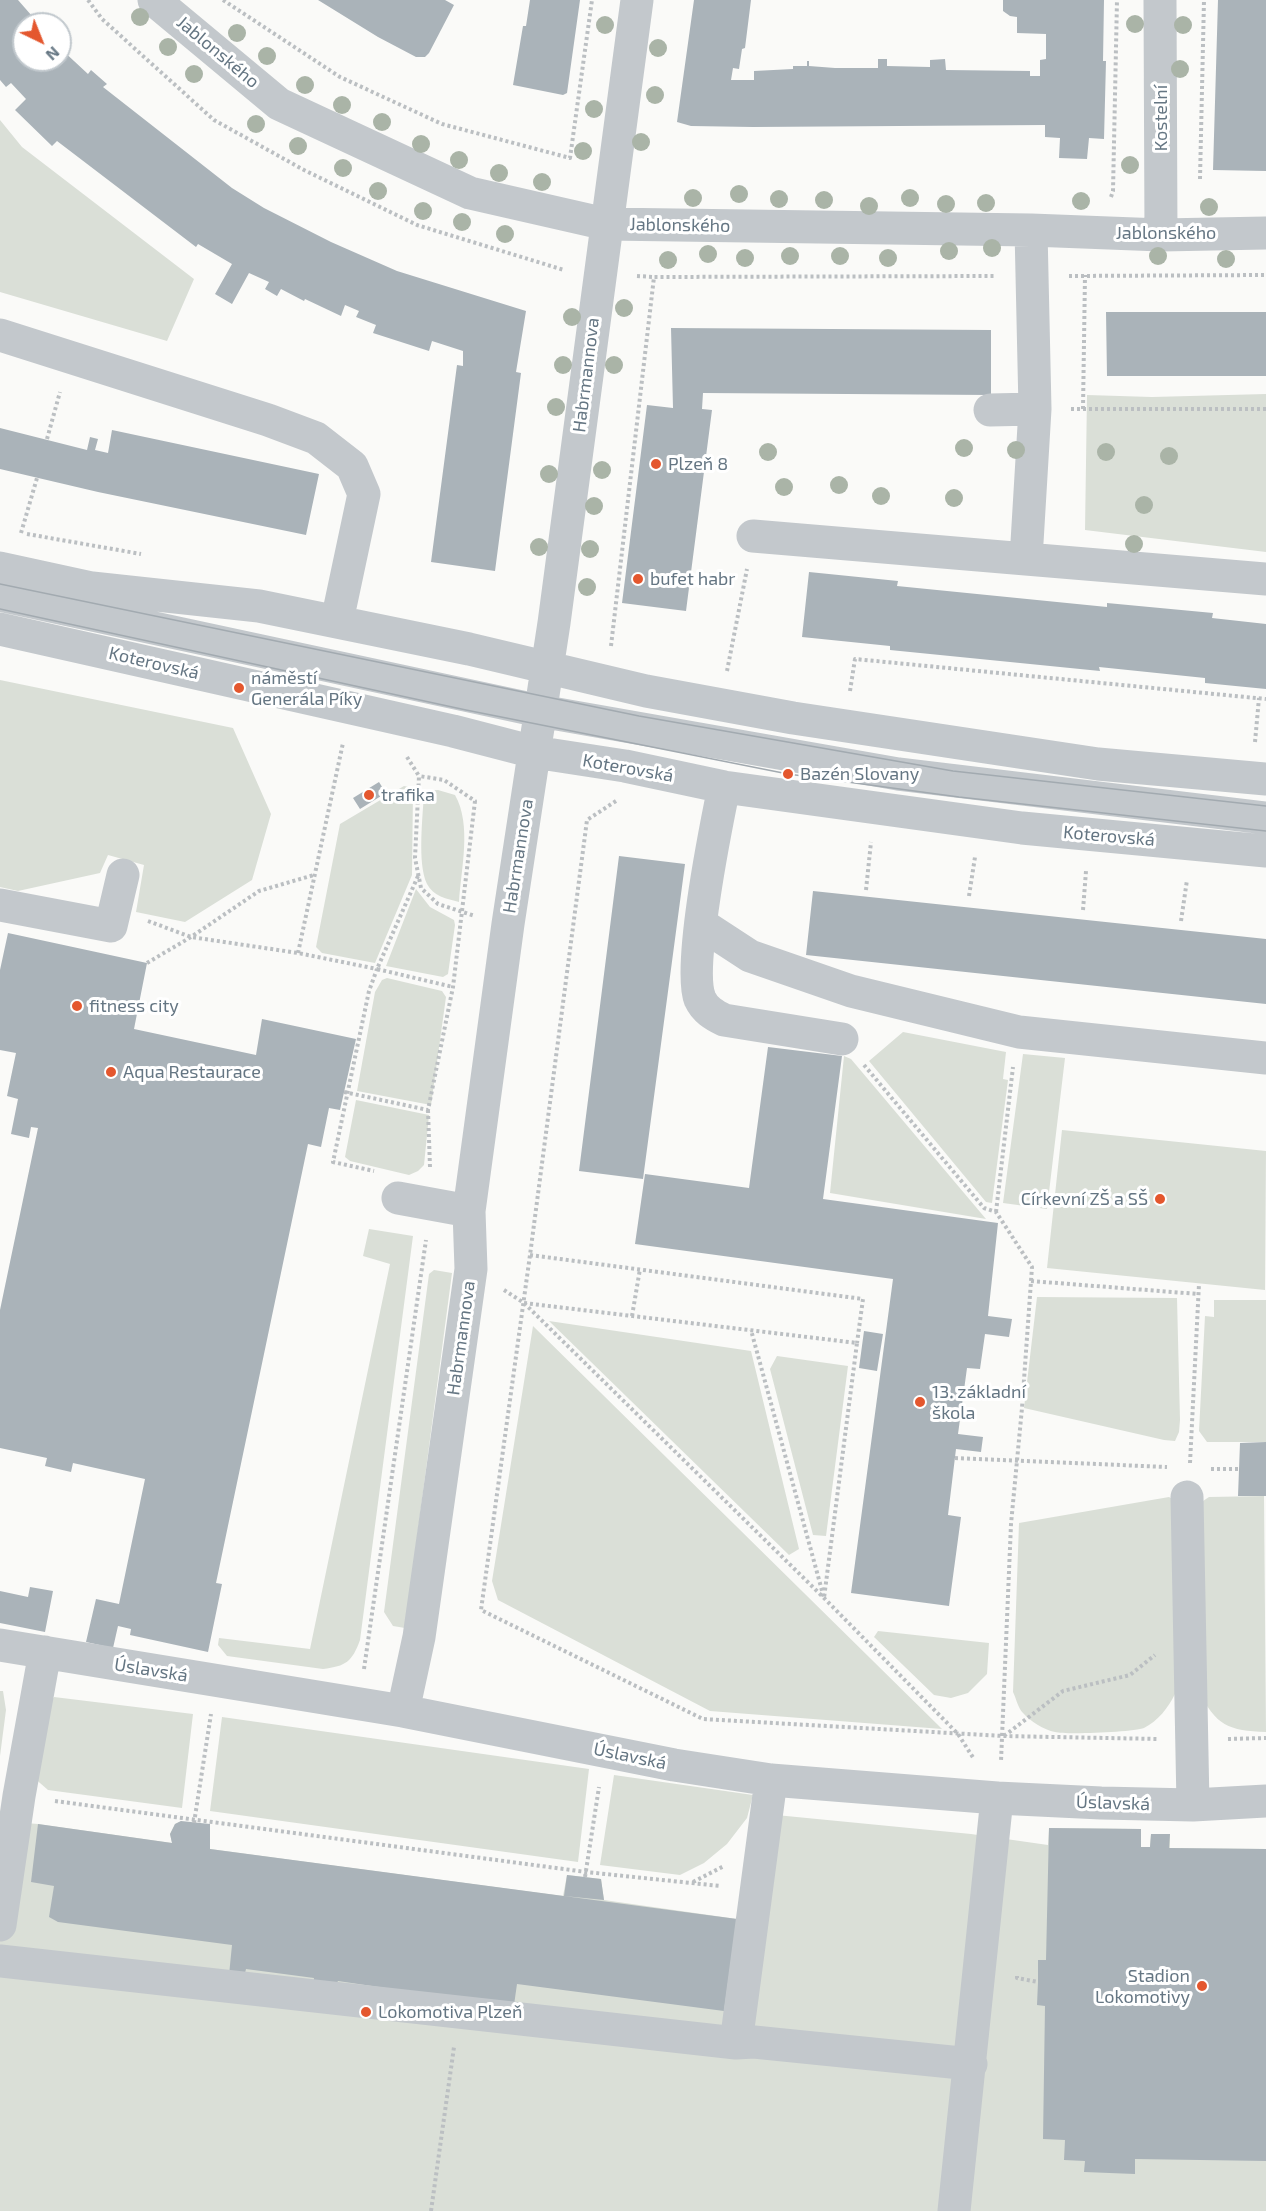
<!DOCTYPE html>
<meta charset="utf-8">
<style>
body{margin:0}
#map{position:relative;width:1266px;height:2211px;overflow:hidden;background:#fafaf8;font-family:"Exo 2",sans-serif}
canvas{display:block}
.north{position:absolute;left:12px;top:12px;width:60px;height:60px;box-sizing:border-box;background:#fff;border:2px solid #c1c8cd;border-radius:50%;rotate:137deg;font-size:16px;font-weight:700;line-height:24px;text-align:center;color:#657683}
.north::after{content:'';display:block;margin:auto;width:21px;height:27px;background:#e4572e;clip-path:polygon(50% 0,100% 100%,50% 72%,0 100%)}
</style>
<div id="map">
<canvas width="1266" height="2211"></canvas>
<div class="north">N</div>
</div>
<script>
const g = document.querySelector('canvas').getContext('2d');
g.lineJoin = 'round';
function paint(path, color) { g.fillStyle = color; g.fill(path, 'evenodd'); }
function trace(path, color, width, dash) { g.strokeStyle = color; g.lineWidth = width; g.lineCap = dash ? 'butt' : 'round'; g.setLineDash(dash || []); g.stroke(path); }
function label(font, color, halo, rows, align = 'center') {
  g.font = font + ' "Exo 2",sans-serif'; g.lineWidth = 6; g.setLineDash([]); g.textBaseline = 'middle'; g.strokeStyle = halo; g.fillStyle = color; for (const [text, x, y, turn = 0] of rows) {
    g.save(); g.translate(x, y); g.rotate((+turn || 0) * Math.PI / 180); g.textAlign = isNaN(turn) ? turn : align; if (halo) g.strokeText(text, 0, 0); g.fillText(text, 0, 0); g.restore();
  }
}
paint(new Path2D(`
 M0,120l22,27 172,132 -27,62 -167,-49z
 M1266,394v158l-181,-22 2,-135 65,2z
 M0,680l233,48 38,86 -19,66 -67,42 -49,-10 8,-47 -36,-10 -8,18 -82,18 -18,-4z
 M404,786l5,1 4,4 -1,84 -37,88 -53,-10 -6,-6 24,-123z
 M438,790l17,5c17,30 6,74 4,107 -12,-3 -26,-6 -32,-18 -10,-21 -4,-68 -3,-93z
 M416,889l14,18 24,13 1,5 -7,49 -5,3 -57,-11z
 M387,978l55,13 4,6 -15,108 -74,-14 18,-99 7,-12z
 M903,1032l103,20 -3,27 5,1 -16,123 -6,-1 -117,-141z
 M1023,1054l42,4 -18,151 -44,-6z
 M844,1056l7,3 135,160 -156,-26z
 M356,1100l73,15 -5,50 -6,6 -9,4 -59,-14 -5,-4z
 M1062,1130l204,21 -1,139 -218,-22z
 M369,1229l44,7 -53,404c-8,22 -14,26 -37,29l-96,-13 -9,-11 1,-7 91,11 80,-385 -27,-8z
 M434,1270l18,3 -47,355 -12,-2 -9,-14 45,-338z
 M1037,1297l140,1 3,122 -1,12 -4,9 -11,-1 -140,-32z
 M1214,1300h52v142h-59l-8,-11 6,-115 9,1z
 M549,1321l202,30 48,198 -10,6z
 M533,1326l405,399 4,4 -232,-18 -212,-111 -6,-19z
 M777,1356l71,10 -22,170 -13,-1 -43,-166z
 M1264,1496l2,236c-37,-1 -51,-7 -67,-41l4,-190 6,-4z
 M1169,1497l7,4 -1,193c-7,14 -17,27 -31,34 -10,4 -78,7 -89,4 -11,-2 -25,-11 -32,-19 -5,-5 -7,-15 -10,-21l6,-169z
 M878,1631l111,12 -2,31 -19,19 -17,5 -17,-3 -60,-58z
 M0,1691h3l3,19 -6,46z
 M54,1697l139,17 -11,94 -134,-18 -16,-14 12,-67z
 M222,1717l367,52 -11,93 -368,-51z
 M614,1775l139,20 -6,23 -20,26 -23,19 -24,12 -80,-10z
 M776,1815l195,19 77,11 1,-17 92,1v18h9l1,-13h19v14l96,1v362h-1266v-390l38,3 134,19 -2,-9 5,-10 6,-3 29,28 353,47 4,-21 34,4 3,21 133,19z`), '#dadfd7');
paint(new Path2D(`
 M0,0h18l21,24h-15v36h36v-12l28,26 3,-4 16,14 -4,3 129,101 32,20 67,34 66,29 129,40 -10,61 5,1 -26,198 -64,-9 26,-197 6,1v-15l-31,-10 -3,10 -56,-18 3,-8 -20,-8 3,-6 -14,-6 -4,11 -36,-17 -1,2 -23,-12 -4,7 -12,-7 4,-7 -20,-9 -17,31 -17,-10 17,-30 -34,-20 -2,3 -139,-106 -5,5 -37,-36 11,-11 -15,-16 -5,4 -6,-7z
 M318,0h127l9,5 -25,48 -4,4h-9l-38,-20z
 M530,0h50l-13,93 -4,2 -50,-10 10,-59h3z
 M694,0h57l-6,48 -3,1 -3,20 -6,-1 -2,12h23v-9l39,-2v-3h14v-5h2v5l26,2h43v-9h9v7l43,1v-7l15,-1 1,11 84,1v5h10v-16l6,-1v-25l-29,-1v-16l-7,-1 -7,-5v-11h101l-1,61h3l-2,78 -15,-1 -2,21 -28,-1 1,-20 -15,-1v-12l-292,2 -62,-1 -14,-4z
 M1218,0h48v171l-53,-1z
 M1106,312h160v64h-159z
 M671,328l320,2v65l-288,-2 -1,16 10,1 -26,201 -64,-8 25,-198 26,3z
 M0,428l87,22 3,-13 8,2 -3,11 13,3 4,-23 207,44 -13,61 -208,-43 -98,-23z
 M809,572l89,9 -1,5 210,21v-4l106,10 -1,5 54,6v65l-61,-6v-5l-106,-11 1,4 -210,-21v-4l-88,-9z
 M379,782l7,11 -26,16 -7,-11z
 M619,856l66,8 -42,315 -64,-8z
 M813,891l453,48v65l-460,-49z
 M8,933l139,30 -13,66 122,26 6,-36 94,20 -16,71 -11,-2 -8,39 -13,-3 -92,439 6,1 -14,68 -78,-17 1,-6 -13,-3 -5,22 -27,-6 10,-43 23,5 26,-125 -72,-16 -2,9 -26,-6 2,-8 -47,-10v-138l38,-182 -7,-1 -2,11 -18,-4 7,-35 -11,-3 9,-43 -16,-3v-80z
 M768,1047l74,9 -19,143 175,24 -10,93 24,3 -3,18 -24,-3 -5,35 -13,-1 -9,66 25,3 -2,15 -25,-3 -8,66 13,2 -12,89 -98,-13 42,-314 -258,-35 10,-70 104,14z
 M864,1331l19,3 -6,37 -18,-3z
 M1266,1442v54h-28l2,-53z
 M30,1587l23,4 -8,41 -45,-9v-32l28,6z
 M181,1821l29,3v25l527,70 -13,92 -207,-27 -4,28 -107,-21 -68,-10 -4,7 -21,-2 1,-8 -68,-9 -2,8 -15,-2 3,-30 -174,-23 -9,-5 5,-31 -23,-4 7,-58 134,19 -2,-9 5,-10z
 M1049,1828l92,1v18h9l1,-13h19l-1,14 97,1v312l-131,-2v15l-51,-2 1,-11 -21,-1 1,-20 -22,-1 2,-133 -8,-1 1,-23v-22h8z
 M567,1875l34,4 3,21 -40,-4z`), '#aab3b9');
trace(new Path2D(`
 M88,0l14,19 112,101 90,50 113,55 147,45
 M223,0l117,77 102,47 128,34 22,-158
 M1200,179l4,-179
 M1111,197l2,-6 4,-191
 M637,276l17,1
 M1069,276l197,-1
 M1071,409h195
 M1083,409l2,-134
 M47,439l13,-47
 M21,533l16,-55
 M27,534l114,20
 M611,646l43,-369 341,-1
 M727,671l20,-102
 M850,691l5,-32 411,40
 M1255,742l4,-44
 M407,757l12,19 -4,82 6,30 17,16 37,12
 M616,801l-29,19 -57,435 -49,355 222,109 300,17 155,3
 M418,876l-41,93 76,18
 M866,890l5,-48
 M969,896l6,-39
 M1083,910l3,-39
 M148,921l43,16 107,16 79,16 -8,22 -36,171 41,9
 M1181,921l6,-41
 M298,953l45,-210
 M147,963l44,-26 68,-46 55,-16
 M864,1065l120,143 12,4 36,55 -10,141 -11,116 -10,237
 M344,1092l84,18 25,-123 22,-186 -31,-21 -25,-4
 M428,1110l2,57
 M996,1212l17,-145
 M530,1255l333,44 -6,44
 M1031,1281l167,13
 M504,1290l20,13 300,295 134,136 16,25
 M524,1303l333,40 -33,255 -73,-268
 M632,1316l8,-47
 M955,1458l212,9
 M1190,1463l9,-179
 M1211,1469h27
 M364,1669l62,-429
 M1004,1736l59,-45 67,-16 25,-20
 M1228,1739l38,-1
 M55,1801l531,71 134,14
 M194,1823l17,-109
 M585,1877l14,-90
 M693,1882l31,-16
 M1017,1976v2l21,4
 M431,2211l23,-164`), '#bbbfc2', 4, [3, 3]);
trace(new Path2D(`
 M154,0l125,104 191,89 136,31 425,6 130,5 105,-2
 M1160,0l1,235
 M0,335l268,85 48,18 36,28 12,28 -27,127
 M990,410l45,-1
 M753,536l273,23 9,-150 -4,-179
 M1026,559l240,20
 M0,568l92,20 167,18 210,43 177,42 147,27 305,46 168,15
 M0,595l540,116 358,63 368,44
 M0,629l453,102 81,21 91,14 99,21 298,41 244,23
 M724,787c-8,39 -37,181 -24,212 5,11 14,16 24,21l118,19
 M0,905l111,21 12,-51
 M701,924l49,32 101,35 168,41 247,26
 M398,1198l71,13
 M1187,1497l6,308
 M0,1645l403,66 271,54 97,15 226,18 104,5 92,2 73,-4
 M403,1711l16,-74 52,-368 -2,-58 39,-287 46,-301 83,-623
 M0,1925l19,-129 26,-144
 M0,1961l736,82 18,-1 217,22
 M736,2043l35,-263
 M954,2211l43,-413`), '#c3c8cc', 33);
trace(new Path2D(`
 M0,584l639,132 314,55 313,35
 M0,609l466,101 322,64 171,23 307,34`), '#a2aab0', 1.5);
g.fillStyle = '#aab4a7';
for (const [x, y] of [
 [140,17],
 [1135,24],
 [605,25],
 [1183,25],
 [237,33],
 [168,47],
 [658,48],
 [267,56],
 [1180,69],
 [194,74],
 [305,85],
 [655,95],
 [342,105],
 [594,109],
 [382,122],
 [256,124],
 [641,142],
 [421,144],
 [298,146],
 [583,151],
 [459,160],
 [1130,165],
 [343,168],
 [499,173],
 [542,182],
 [378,191],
 [739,194],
 [693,198],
 [910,198],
 [779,199],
 [824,200],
 [1081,201],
 [986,203],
 [946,204],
 [869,206],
 [1209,207],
 [423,211],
 [462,222],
 [505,234],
 [992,248],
 [949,251],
 [708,254],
 [790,256],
 [840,256],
 [1158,256],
 [745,258],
 [888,258],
 [1226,259],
 [668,260],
 [624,308],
 [572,317],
 [563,365],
 [614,365],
 [556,407],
 [964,448],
 [1016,450],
 [768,452],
 [1106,452],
 [1169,456],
 [602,470],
 [549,474],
 [839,485],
 [784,487],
 [881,496],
 [954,498],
 [1144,505],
 [594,506],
 [1134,544],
 [539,547],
 [590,549],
 [587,587]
]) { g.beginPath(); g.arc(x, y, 9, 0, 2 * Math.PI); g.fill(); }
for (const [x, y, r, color] of [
 [656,464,6,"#e4572e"],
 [638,579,6,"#e4572e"],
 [239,688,6,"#e4572e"],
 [788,774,6,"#e4572e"],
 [369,795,6,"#e4572e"],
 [77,1006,6,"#e4572e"],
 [111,1072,6,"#e4572e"],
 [1160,1199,6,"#e4572e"],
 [920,1402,6,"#e4572e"],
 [1202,1986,6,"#e4572e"],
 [366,2012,6,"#e4572e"]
]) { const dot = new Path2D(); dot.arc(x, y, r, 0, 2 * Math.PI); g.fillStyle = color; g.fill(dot); trace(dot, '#fff', 2); }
label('18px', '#657683', '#fff', [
 ["Jablonského",218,52,40],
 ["Kostelní",1161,118,-90],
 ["Jablonského",680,225,1],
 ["Jablonského",1166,233],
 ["Habrmannova",586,375,-83],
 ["Koterovská",154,663,13],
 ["Koterovská",628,768,10],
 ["Koterovská",1109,836,5],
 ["Habrmannova",518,856,-81],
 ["Habrmannova",461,1338,-82],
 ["Úslavská",151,1670,9],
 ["Úslavská",630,1756,12],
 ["Úslavská",1113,1803,2]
]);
label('18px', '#657683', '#fff', [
 ["Plzeň 8",668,464],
 ["bufet habr",650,579],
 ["náměstí",251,678],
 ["Generála Píky",251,699],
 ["Bazén Slovany",800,774],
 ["trafika",381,795],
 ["fitness city",89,1006],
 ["Aqua Restaurace",123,1072],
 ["Církevní ZŠ a SŠ",1148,1199,"right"],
 ["13. základní",932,1392],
 ["škola",932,1413],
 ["Stadion",1190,1976,"right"],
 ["Lokomotivy",1190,1997,"right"],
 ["Lokomotiva Plzeň",378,2012]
], 'left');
</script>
